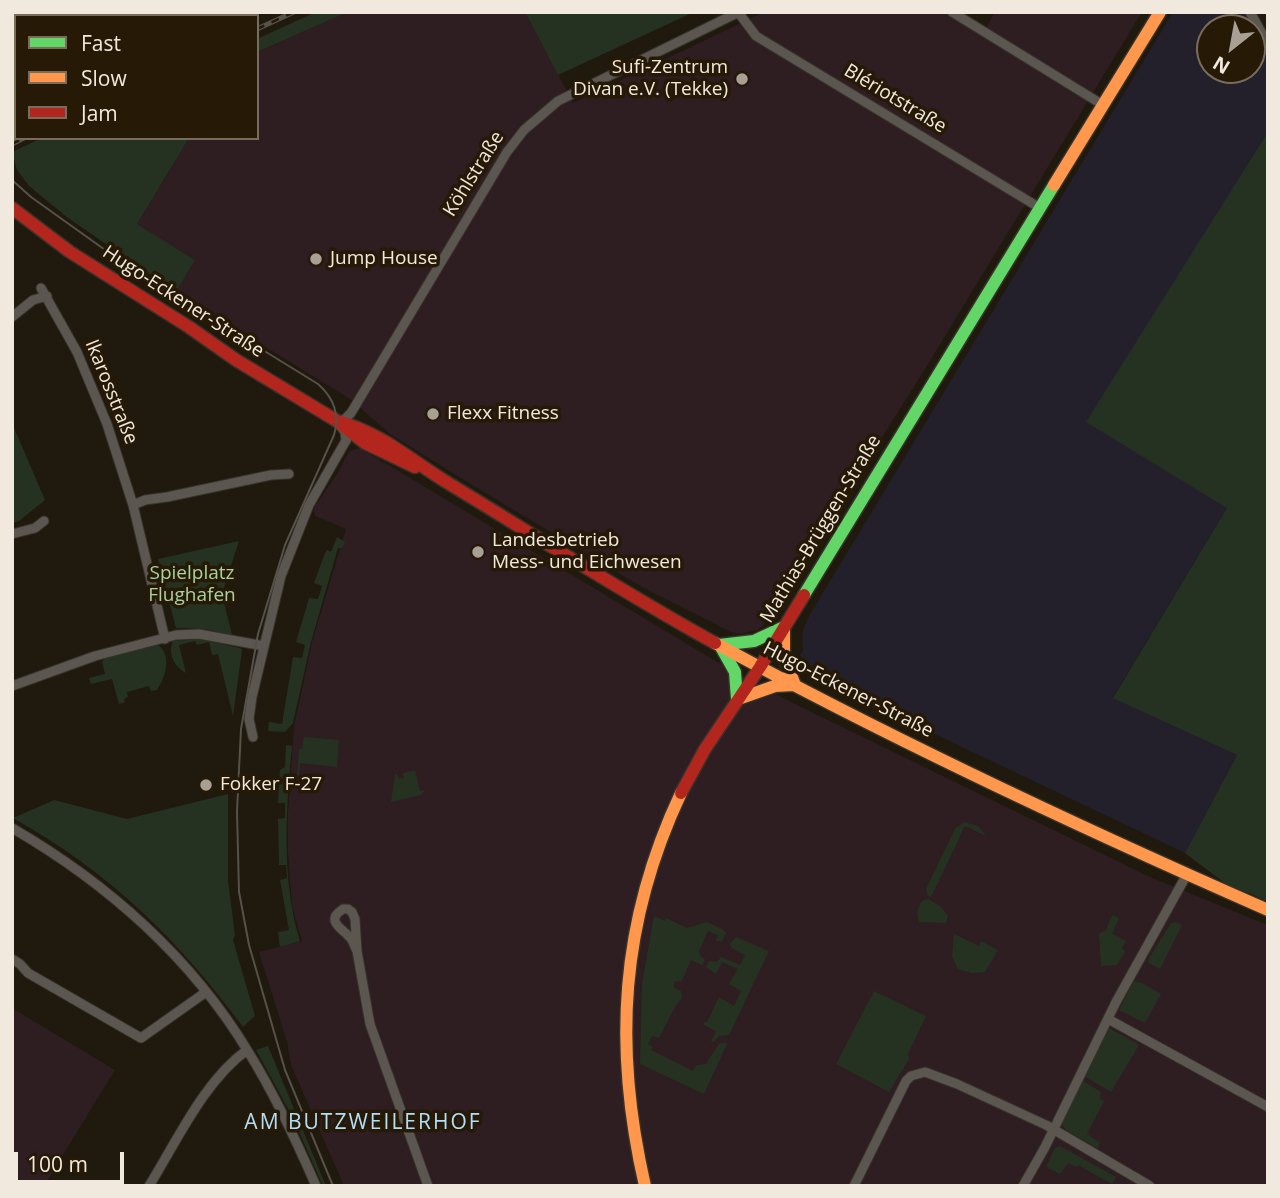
<!DOCTYPE html>
<meta charset="utf-8">
<style>
body{margin:0}
#map{position:relative;width:1280px;height:1198px;overflow:hidden;background:#1f190e;font-family:"Open Sans",sans-serif}
canvas{display:block}
.frame{position:absolute;inset:0;border:14px solid #f2e9de;pointer-events:none}
.legend{position:absolute;left:14px;top:14px;width:245px;height:126px;box-sizing:border-box;background:#261a07;border:2px solid #786d5d;margin:0;padding:9px 12px;list-style:none;font-size:21px;color:#f2e9de}
.legend li{display:flex;align-items:center;gap:14px;height:35px}
.legend b{width:35px;border:2px solid #786d5d}
.north{position:absolute;left:1196px;top:14px;width:70px;height:70px;box-sizing:border-box;background:#261a07;border:2px solid #786d5d;border-radius:50%;rotate:211deg;font-size:19px;font-weight:700;line-height:28px;text-align:center;color:#f2e9de}
.north::after{content:'';display:block;margin:auto;width:24px;height:32px;background:#a8a095;clip-path:polygon(50% 0,100% 100%,50% 72%,0 100%)}
.scale{position:absolute;left:14px;top:1152px;width:110px;height:32px;box-sizing:border-box;border:4px solid #f2e9de;border-top:0;padding-left:9px;font-size:21px;line-height:24px;white-space:nowrap;color:#f2e9de;-webkit-text-stroke:5px #261a07;paint-order:stroke}
</style>
<div id="map">
<canvas width="1280" height="1198"></canvas>
<div class="frame"></div>
<ul class="legend">
<li><b style="height:9px;background:#63d668"></b>Fast</li>
<li><b style="height:9px;background:#ff974d"></b>Slow</li>
<li><b style="height:9px;background:#b3261e"></b>Jam</li>
</ul>
<div class="north">N</div>
<div class="scale">100 m</div>
</div>
<script>
const g = document.querySelector('canvas').getContext('2d');
g.lineJoin = 'round';
function paint(path, color) { g.fillStyle = color; g.fill(path, 'evenodd'); }
function trace(path, color, width, dash) { g.strokeStyle = color; g.lineWidth = width; g.lineCap = dash ? 'butt' : 'round'; g.setLineDash(dash || []); g.stroke(path); }
function label(font, color, halo, rows, align = 'center') {
  g.font = font + ' "Open Sans",sans-serif'; g.lineWidth = 7; g.setLineDash([]); g.textBaseline = 'middle'; g.strokeStyle = halo; g.fillStyle = color; for (const [text, x, y, turn = 0] of rows) {
    g.save(); g.translate(x, y); g.rotate((+turn || 0) * Math.PI / 180); g.textAlign = isNaN(turn) ? turn : align; if (halo) g.strokeText(text, 0, 0); g.fillText(text, 0, 0); g.restore();
  }
}
paint(new Path2D(`
 M348,12h177l48,91 191,-91h180l38,23 13,-23h147l-220,362 -156,248 -8,8 -18,4 -9,-2 -89,-45 -183,-110 -69,-43 -40,-35 -174,-107 19,-32 -58,-36 52,-86h68v-86z
 M360,448l354,212 77,42 359,175 118,48v261h-924l-53,-121 -4,-23 -28,-90 43,-11 -10,-35 -4,-53v-42l6,-84 18,-85 34,-113 -31,-13 -1,-8 23,-34 12,-23z
 M12,1008l103,62 -71,116h-32z`), '#2e1d21');
paint(new Path2D(`
 M1173,12h72l23,43v77l-75,122 34,254 -114,189 124,58 -52,98 -244,-116 -121,-60 -11,-7 -9,-15 3,-5v-20l6,-14zM1210,28h42v42h-42z`), '#24202b');
paint(new Path2D(`
 M59,12h205l-8,4h-195z
 M316,12h32l-91,40v-13z
 M525,12h169l-136,63z
 M1268,132v770l-16,-8 -21,-6 -46,-35 52,-98 -124,-57 114,-190 -141,-86z
 M42,138h147l-52,86 58,36 -19,32 -108,-74 -39,-32 -12,-16 -5,-18z
 M12,423l33,77 -26,21 -7,2z
 M337,537l8,5 -3,6h-4l-27,94 -18,81 -8,9 -17,-1 1,-9 13,2 11,-67 9,1 3,-13 -9,-3 13,-44 9,1 4,-13 -8,-3 11,-30 2,-3 4,2z
 M239,541l-17,53 10,41 -27,-6 -29,-1 -18,-69z
 M199,639l41,9 2,2 -9,66 -15,-62 -6,1 -3,-13 -12,3 -2,-4 -16,4 7,28c-11,-6 -19,-19 -13,-32z
 M158,645c14,10 8,32 -1,45l-6,1 -2,-5 -22,6 1,5 -4,2 1,3 -6,2 -7,-25 -21,5 -2,-6 16,-4 -3,-12 3,-5z
 M304,737l35,3 -2,27 -37,-4 -1,13 -2,-1 2,-26h3z
 M286,745l6,1c-6,64 -11,132 8,195l-20,6 -2,-15 11,-2 -9,-50 7,-2 -1,-13h-7l-1,-46 7,-1v-15h-7l2,-33 5,-3z
 M421,769l-6,2 5,20 5,-1 -4,5 -30,7 4,-27 2,-1 2,5 5,-1 -1,-5z
 M228,794v87l7,54 -2,5 22,76 -12,11c-64,-87 -135,-156 -230,-209l41,-18 73,19z
 M964,822l14,4 8,10 -21,-10 -34,71 -3,-2 -2,-6 29,-60z
 M928,899l12,7 8,10 -2,7 -27,-1c-3,-9 -2,-13 3,-21z
 M1112,915l7,3 -7,16 14,7 -4,7 3,4 -8,13 -16,1 -2,-32 7,-4z
 M654,916l11,5 1,-3 21,10 20,-6 15,7 4,4 -4,8h-6l2,-6 -10,-4 -9,20 1,5 5,3 -3,6 -11,-5 -9,21 -8,1v6l7,3 1,7 -6,7 -17,33 -7,-2 -4,8 5,3 -2,3 42,21 3,-6 10,-1 13,-20 5,-2 3,2 -23,50 -64,-30 2,-80z
 M1175,922l7,3 -22,44 -11,-6 -1,-3 23,-37z
 M954,934l25,12 2,-5 17,9 -13,22 -13,1 -14,-4 -6,-12z
 M736,937l33,14 -40,84 -10,1 -5,6 -3,-1 5,-10 -12,-6v-3h3l12,-25 15,9 7,-15 -12,-7 9,-15 -16,-7 -6,12 -10,-7 3,-6 8,1 4,-5 19,8 5,-10 -13,-7 -2,-4z
 M1134,981l8,2 19,11 -16,29 -26,-13z
 M874,991l52,25 -18,38 1,5 -20,33 -53,-28z
 M1109,1028l30,17 -28,47 -27,-16z
 M268,1046l58,140h-3l-30,-68 -37,-68z
 M1081,1080l20,12 -1,7 4,2 -17,33 13,9 -3,5 -31,-18 -5,-7z
 M1060,1146l56,31 -4,7 -34,-19 -2,2 -8,-4 -8,11 -14,-7 9,-19z`), '#263221');
const street = new Path2D(`
 M738,12l18,24 284,172
 M952,12l151,93
 M1250,12l18,33
 M41,288l36,64 30,72 26,81 32,134
 M12,317l21,-17 14,-4
 M346,441l-1,-9 -8,-11 7,-1 7,-7 156,-261 17,-22 34,-29 181,-89
 M133,505l12,-5 22,-3 104,-22 18,-1
 M12,534l23,-6 9,-7
 M12,686l83,-30 81,-21 23,-1 65,12
 M253,737l-4,-18 3,-22 29,-121 28,-71 39,-68
 M12,828c95,55 180,130 237,225 26,42 47,87 67,133
 M357,951c-2,-3 -3,-7 -5,-11 -7,-11 -29,-18 -9,-31h5l4,3 3,7 2,32 13,73 58,162
 M12,959l8,5 8,9 113,65 65,-46
 M1108,1019l160,88
 M149,1186c28,-45 55,-105 98,-136
 M854,1186l52,-105 5,-5 14,-4 32,12 89,41 104,61
 M1023,1186l22,-39 71,-145 70,-126`);
const fast = new Path2D(`
 M804,595l250,-410
 M719,645l35,-4 30,-14
 M721,647l14,25 2,27`);
const slow = new Path2D(`
 M1054,185l106,-173
 M784,628v29l11,28
 M715,643c180,98 366,185 553,267
 M738,699l37,-13 19,-1
 M645,1186c-32,-139 -25,-263 36,-393`);
const jam = new Path2D(`
 M12,208l58,44 119,75 47,33 101,61 28,22 50,24
 M337,421c43,11 75,40 111,62 89,54 176,110 267,160
 M681,793l24,-44 55,-82 44,-72`);
trace(street, '#37322b', 11);
trace(fast, '#37322b', 15);
trace(slow, '#37322b', 15);
trace(jam, '#37322b', 15);
trace(street, '#5b564f', 9);
trace(fast, '#63d668', 12);
trace(slow, '#ff974d', 12);
trace(jam, '#b3261e', 12);
trace(new Path2D(`
 M12,180l19,17 105,75 182,112c16,14 22,31 16,51l-49,110 -27,89 -17,95 -4,82 2,81 10,53 36,125 48,116`), '#56524a', 2);
const rail = new Path2D(`
 M257,29l37,-17
 M12,144l12,-6`);
trace(rail, '#56524a', 5);
trace(rail, '#261a07', 2.5, [8]);
for (const [x, y, r, color] of [
 [742,79,7,"#a8a095"],
 [316,259,7,"#a8a095"],
 [433,414,7,"#a8a095"],
 [478,552,7,"#a8a095"],
 [206,785,7,"#a8a095"]
]) { const dot = new Path2D(); dot.arc(x, y, r, 0, 2 * Math.PI); g.fillStyle = color; g.fill(dot); trace(dot, '#261a07', 2.5); }
label('19px', '#f2e9de', '#261a07', [
 ["Sufi-Zentrum",728,68,"right"],
 ["Divan e.V. (Tekke)",728,90,"right"],
 ["Jump House",330,259],
 ["Flexx Fitness",447,414],
 ["Landesbetrieb",492,541],
 ["Mess- und Eichwesen",492,563],
 ["Fokker F-27",220,785]
], 'left');
label('19px', '#f2e9de', '#261a07', [
 ["Blériotstraße",895,99,31],
 ["Köhlstraße",474,174,-58],
 ["Hugo-Eckener-Straße",183,302,33],
 ["Ikarosstraße",111,392,68],
 ["Mathias-Brüggen-Straße",821,529,-59],
 ["Hugo-Eckener-Straße",848,690,27]
]);
label('19px', '#a8d2a0', '#261a07', [
 ["Spielplatz",192,574],
 ["Flughafen",192,596]
]);
g.letterSpacing = '2px';
label('21px', '#b1def9', '#261a07', [
 ["AM BUTZWEILERHOF",363,1123]
]);
g.letterSpacing = '0px';
</script>
